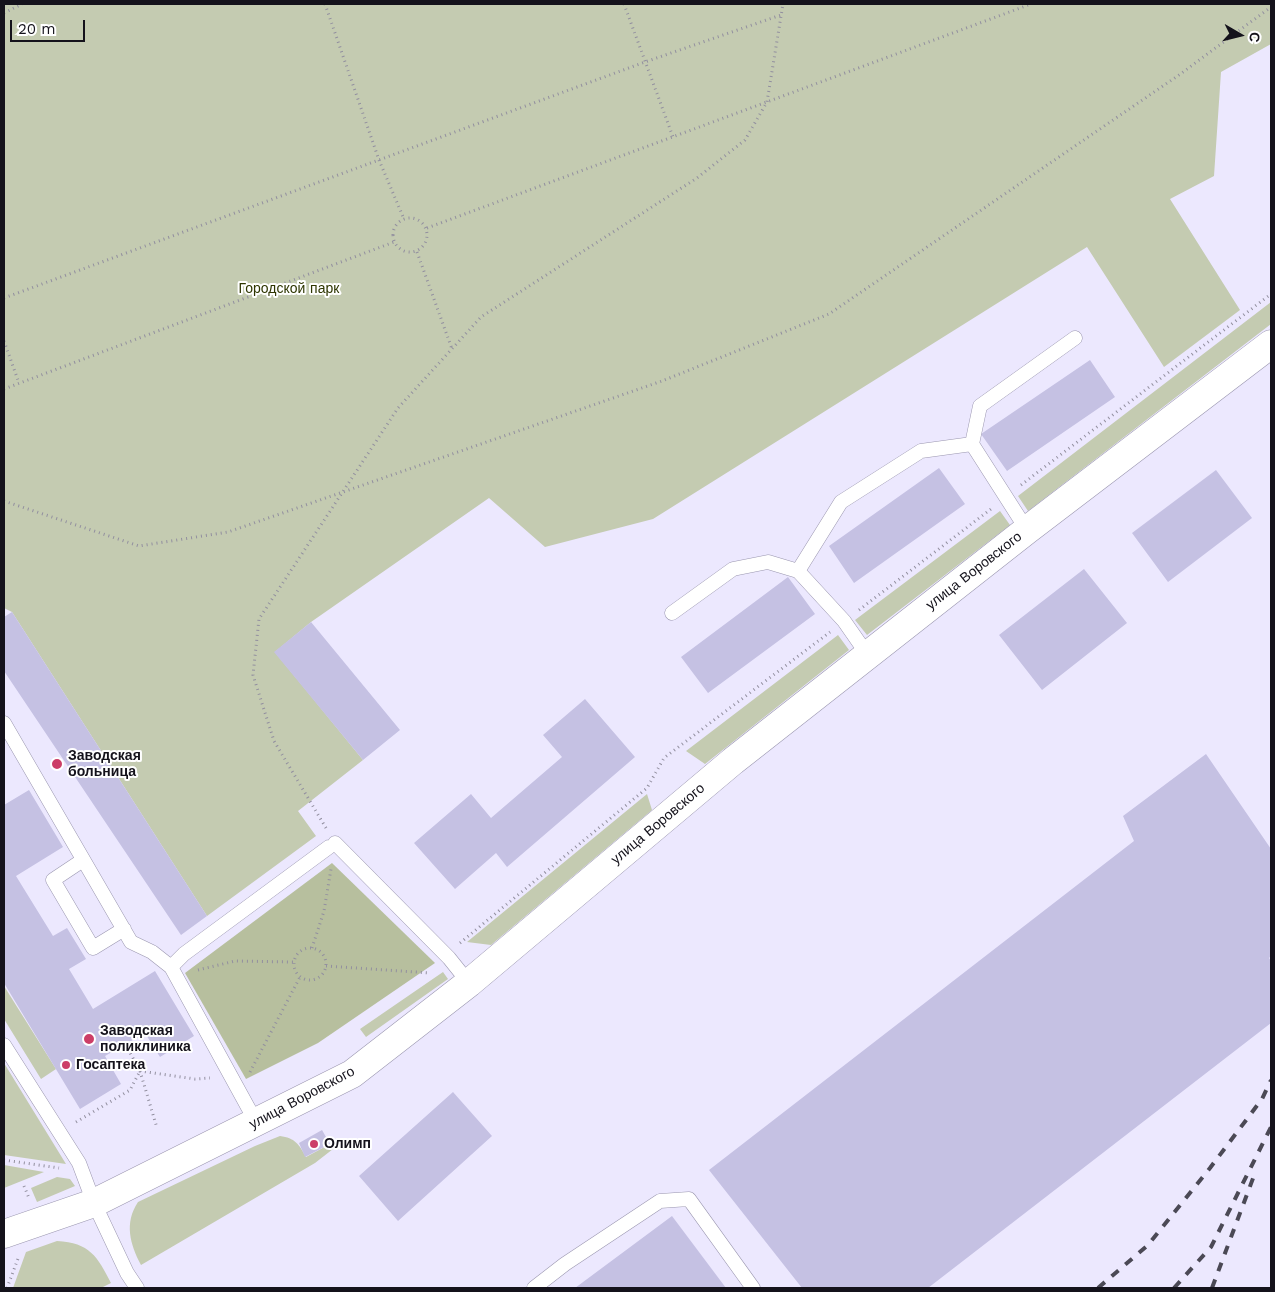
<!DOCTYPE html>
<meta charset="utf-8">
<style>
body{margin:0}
#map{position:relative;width:1275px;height:1292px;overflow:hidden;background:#ece8fe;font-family:"Work Sans",sans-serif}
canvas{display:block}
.frame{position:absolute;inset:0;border:5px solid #14121b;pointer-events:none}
.north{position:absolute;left:1215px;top:10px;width:50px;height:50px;-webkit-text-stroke:4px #fff;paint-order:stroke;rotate:98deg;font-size:14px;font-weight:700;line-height:20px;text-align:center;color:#14121b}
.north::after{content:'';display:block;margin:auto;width:18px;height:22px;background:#14121b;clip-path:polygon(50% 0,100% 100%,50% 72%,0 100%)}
.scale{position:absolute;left:10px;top:20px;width:75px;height:22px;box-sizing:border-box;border:2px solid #14121b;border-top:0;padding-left:6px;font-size:15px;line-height:18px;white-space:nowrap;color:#14121b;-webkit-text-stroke:4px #fff;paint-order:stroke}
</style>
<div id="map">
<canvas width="1275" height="1292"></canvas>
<div class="frame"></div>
<div class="north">С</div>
<div class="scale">20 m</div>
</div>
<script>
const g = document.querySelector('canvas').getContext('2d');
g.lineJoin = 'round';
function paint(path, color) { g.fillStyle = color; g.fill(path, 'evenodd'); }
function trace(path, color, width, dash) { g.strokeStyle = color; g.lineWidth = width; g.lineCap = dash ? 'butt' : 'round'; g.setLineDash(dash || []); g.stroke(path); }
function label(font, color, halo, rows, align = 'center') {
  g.font = font + ' "Work Sans",sans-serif'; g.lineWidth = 4; g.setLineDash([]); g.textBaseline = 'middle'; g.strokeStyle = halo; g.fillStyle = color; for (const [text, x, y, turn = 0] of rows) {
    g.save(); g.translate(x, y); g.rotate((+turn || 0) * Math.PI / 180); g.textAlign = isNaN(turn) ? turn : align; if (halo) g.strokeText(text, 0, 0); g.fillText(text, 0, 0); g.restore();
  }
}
paint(new Path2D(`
 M4,4h1267v40l-50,28 -7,104 -44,23 70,111 -76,57 -77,-120 -434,272 -108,28 -56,-49 -178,124 -36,30 88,108 -65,51 18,25 -109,80 -195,-304 -8,-4z
 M1271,302v22l-243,187 -10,-15z
 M1000,511l10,14 -143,110 -12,-15z
 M838,635l11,15 -144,114 -19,-13z
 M647,794l5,16 -161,135 -24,-3z
 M443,972l5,7 -82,58 -6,-8z
 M4,986l52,83 -15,10 -37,-60z
 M4,1063l62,101 -62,-9z
 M280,1136c15,2 19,8 26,21l24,-13 3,5 -18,14 -174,102c-11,-21 -17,-42 -3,-63l117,-56z
 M4,1165l40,7 -40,16z
 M57,1177l13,2 5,7 -38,16 -6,-14z
 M57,1241c33,2 40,15 54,42l-10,5h-88l13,-36z`), '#c4cbb1');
paint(new Path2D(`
 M332,863l103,100 -117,80 -72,36 -61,-106z`), '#b7bf9e');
paint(new Path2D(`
 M1090,360l25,37 -108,74 -26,-37z
 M939,468l26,36 -111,79 -25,-37z
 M1216,470l36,48 -84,64 -36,-49z
 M1084,569l43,54 -85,67 -43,-55z
 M788,577l27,37 -107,79 -27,-36z
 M12,612l195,304 -26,19 -177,-264v-54z
 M311,622l89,108 -37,30 -89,-108z
 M585,699l50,58 -128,110 -11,-14 -41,36 -41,-46 57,-49 20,24 71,-61 -19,-22z
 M1206,754l65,95v107l-2,2 2,3v62l-343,265h-126l-93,-118 425,-329 -11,-25z
 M29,790l34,57 -47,29 37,60 14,-8 19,31 -17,10 24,40 62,-38 39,65 -34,21 -15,-24 -40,23 16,28 -41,25 -76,-126v-178z
 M453,1092l39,44 -94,85 -39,-45z
 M322,1130l8,14 -25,13 -6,-14z
 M672,1216l54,72h-151z`), '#c5c1e3');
const service = new Path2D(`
 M1027,530l-55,-86 8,-38 95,-68
 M798,571l43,-69 80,-51 51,-7
 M672,613l61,-44 35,-7 30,9 46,50 23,33
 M4,723l127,219 21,10 19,15
 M335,843l114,115 20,25
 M83,860l-30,20 40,68 31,-19
 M4,1045l75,118 15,40 33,70 10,15
 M256,1122l-85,-155 13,-13 145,-107
 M534,1288l31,-24 95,-63 29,-2 64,89`);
const tertiary = new Path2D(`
 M4,1234l90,-31 258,-129 117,-91 264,-222 294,-231 244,-186`);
trace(service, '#9a96af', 15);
trace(tertiary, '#9a96af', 29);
trace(new Path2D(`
 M325,4l54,156 25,59
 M624,4l49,133
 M4,13l18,-9
 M393 235a17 17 0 1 1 34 0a17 17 0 1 1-34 0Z
 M427,228l604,-224
 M417,252l35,97
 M4,298l641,-236 136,-47
 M4,341l15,42
 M4,389l390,-147
 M1021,485l250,-191
 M4,501l135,45 89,-14 434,-151 167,-67 350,-239 92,-68
 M859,610l132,-101
 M326,828l-52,-87 -21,-66 6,-56 139,-211 83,-91 216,-139 48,-38 22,-38 16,-98
 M460,943l187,-155 17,-30 166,-126
 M294 964a16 16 0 1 1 32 0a16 16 0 1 1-32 0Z
 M312,948l12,-37 7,-42
 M326,966l104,7
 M198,970l37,-9 59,1
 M128,1049l12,22 55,8 15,-1
 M140,1071l17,57
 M250,1072l50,-95
 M76,1122l54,-32 10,-19
 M4,1160l55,8
 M24,1186l5,12
 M7,1288l12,-32`), '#928f9f', 3, [1, 4]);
trace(service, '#fff', 14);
trace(tertiary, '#fff', 28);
trace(new Path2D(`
 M1098,1288l50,-43 62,-77 52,-69 9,-19
 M1174,1288l37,-41 60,-120
 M1212,1288l43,-115`), '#4b4955', 4, [9, 9]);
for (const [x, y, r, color] of [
 [57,764,6,"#cc3e67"],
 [89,1039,6,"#cc3e67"],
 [66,1065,5,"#cc3e67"],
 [314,1144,5,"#cc3e67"]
]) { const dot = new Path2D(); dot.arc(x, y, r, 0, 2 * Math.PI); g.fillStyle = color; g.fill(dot); trace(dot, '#fff', 2); }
label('14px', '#2e3600', '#fff', [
 ["Городской парк",289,289]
]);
label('14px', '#14121b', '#fff', [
 ["улица Воровского",974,571,-38],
 ["улица Воровского",658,824,-40],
 ["улица Воровского",302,1098,-28]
]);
label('bold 14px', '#14121b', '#fff', [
 ["Заводская",68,756],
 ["больница",68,772],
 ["Заводская",100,1031],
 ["поликлиника",100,1047],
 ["Госаптека",76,1065],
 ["Олимп",324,1144]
], 'left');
</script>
